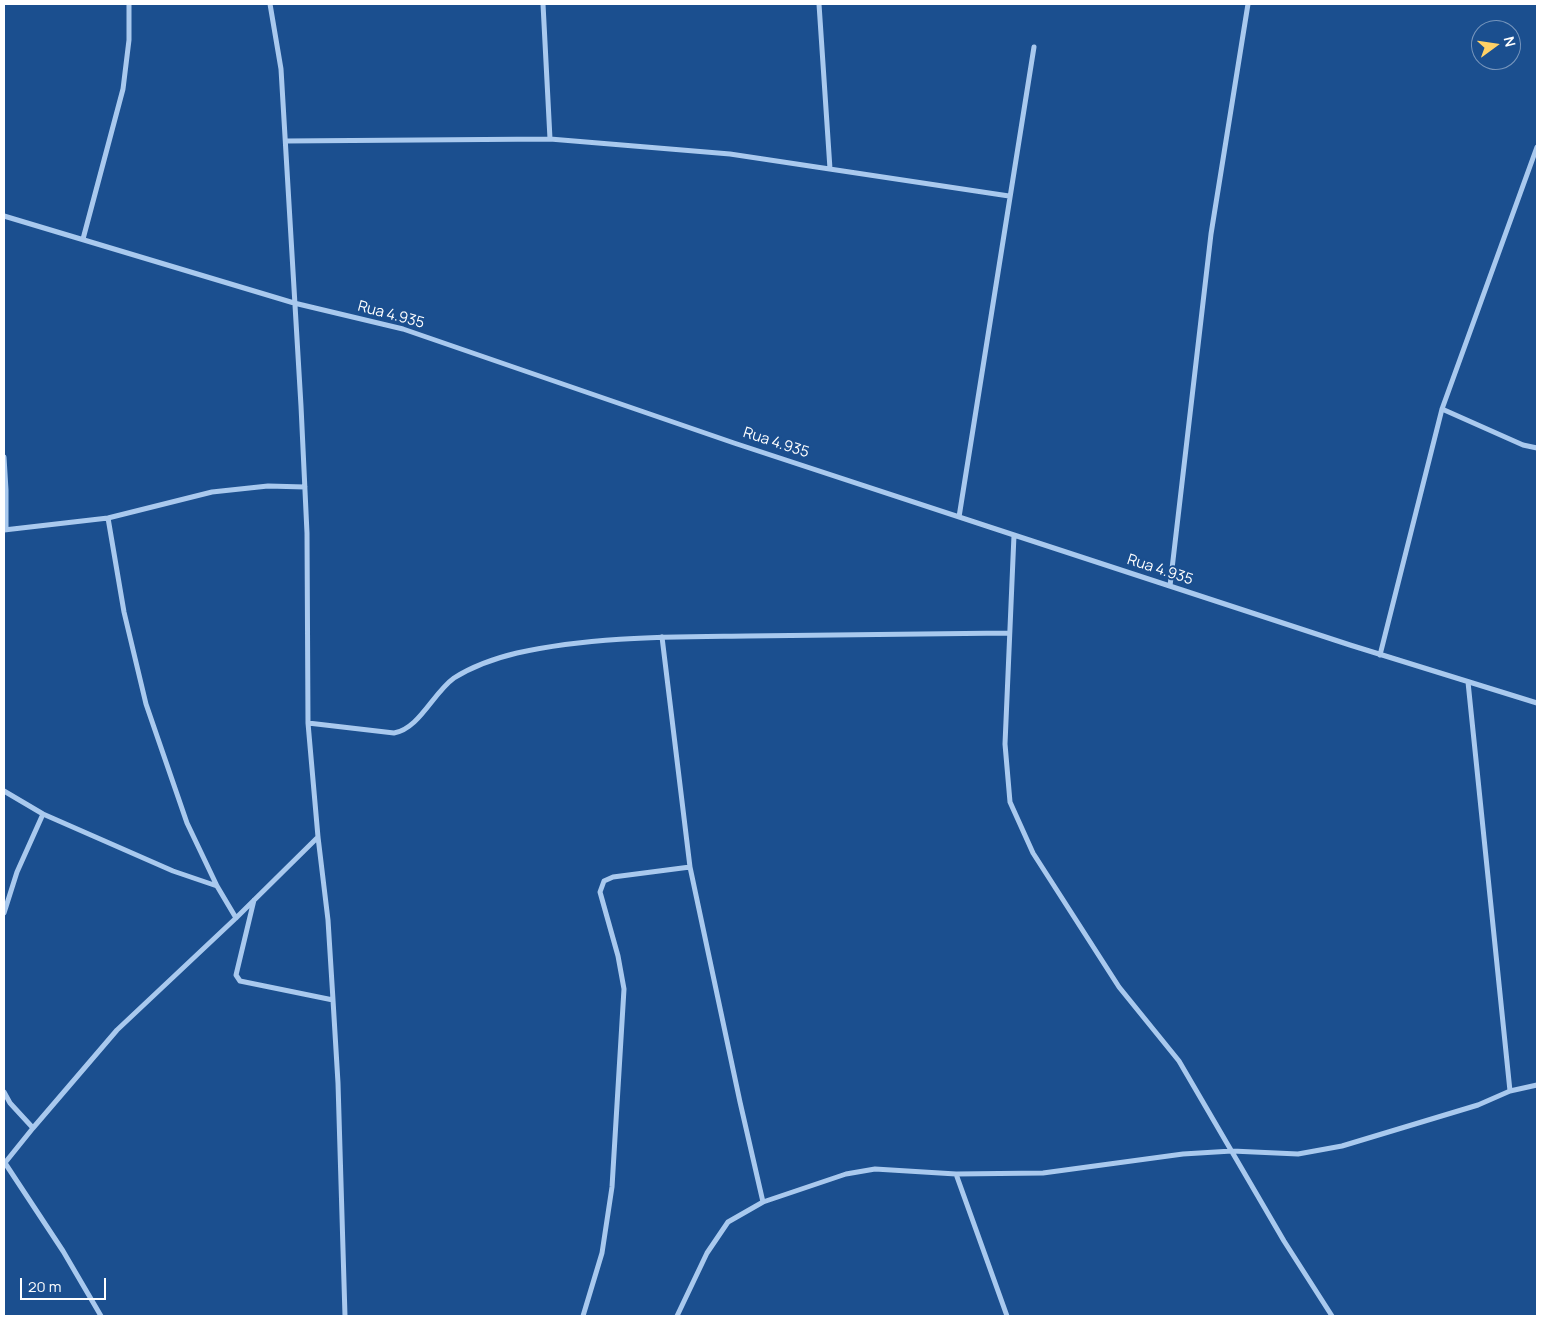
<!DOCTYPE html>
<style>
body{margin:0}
#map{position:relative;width:1541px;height:1320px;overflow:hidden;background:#1b4f8f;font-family:Manrope,sans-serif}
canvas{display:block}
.frame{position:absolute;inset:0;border:5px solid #fff;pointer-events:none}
.north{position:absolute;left:1471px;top:20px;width:50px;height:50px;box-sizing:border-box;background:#1b4f8f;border:1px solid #7695bc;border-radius:50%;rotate:76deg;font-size:14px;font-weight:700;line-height:20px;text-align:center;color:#fff}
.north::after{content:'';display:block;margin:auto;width:18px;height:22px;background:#ffd166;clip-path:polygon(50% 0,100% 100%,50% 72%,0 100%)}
.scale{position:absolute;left:20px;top:1278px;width:86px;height:22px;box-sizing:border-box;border:2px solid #fff;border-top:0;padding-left:6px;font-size:15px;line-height:18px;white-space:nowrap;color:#fff;-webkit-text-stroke:4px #1b4f8f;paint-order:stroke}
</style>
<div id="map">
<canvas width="1541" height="1320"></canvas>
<div class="frame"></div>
<div class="north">N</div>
<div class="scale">20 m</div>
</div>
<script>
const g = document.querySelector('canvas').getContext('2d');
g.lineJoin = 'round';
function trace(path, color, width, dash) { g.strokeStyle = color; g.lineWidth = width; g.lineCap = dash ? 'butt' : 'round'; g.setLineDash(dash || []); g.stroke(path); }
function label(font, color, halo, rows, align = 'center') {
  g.font = font + ' Manrope,sans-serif'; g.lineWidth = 4; g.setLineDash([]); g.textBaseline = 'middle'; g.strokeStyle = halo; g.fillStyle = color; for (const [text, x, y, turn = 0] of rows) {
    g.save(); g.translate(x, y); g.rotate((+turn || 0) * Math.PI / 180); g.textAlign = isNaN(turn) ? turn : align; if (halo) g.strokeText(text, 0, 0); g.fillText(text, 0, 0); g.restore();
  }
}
trace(new Path2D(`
 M270,4l11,65 20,337 6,127 1,190 10,114 10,83 5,80 5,83 7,233
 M543,4l7,135
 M819,4l11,165
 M286,141l264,-2 180,15 279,42
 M4,216l290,87 109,26 331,114 280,92 336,110 187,58
 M83,239l40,-150 6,-49v-36
 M1442,409l81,36 14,3
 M4,457l2,33v39
 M959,517l75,-470
 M108,518l16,94 22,92 41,119 30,63 19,32
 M4,530l104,-12 104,-26 56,-6 37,1
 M1014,535l-9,209 5,58 23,51 86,134 60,74 105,180 48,75
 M1170,586l41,-352 37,-230
 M662,637l28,230 50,235 23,100
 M1380,655l62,-246 95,-262
 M1468,682l42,409
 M308,723l86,10c25,-4 39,-40 60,-55 19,-12 42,-20 63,-25 75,-17 154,-16 230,-17 87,-1 174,-2 261,-3
 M4,791l39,23 130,57 44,15
 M254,900l-18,75 4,6 93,19
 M4,913l13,-41 26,-58
 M4,1092l6,11 23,25
 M5,1163l58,88 38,65
 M4,1164l29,-36 84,-98 119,-112 82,-81
 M956,1174l51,142
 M583,1316l19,-63 10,-66 12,-198 -6,-33 -18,-64 4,-11 9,-4 77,-10
 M677,1316l30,-63 21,-31 35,-20 83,-28 29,-5 81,5 87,-1 140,-19 49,-3 66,3 44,-8 136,-41 32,-14 27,-6`), '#a9c9ee', 5);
label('15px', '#fff', '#1b4f8f', [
 ["Rua 4.935",391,315,15],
 ["Rua 4.935",776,443,18],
 ["Rua 4.935",1160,570,18]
]);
</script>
